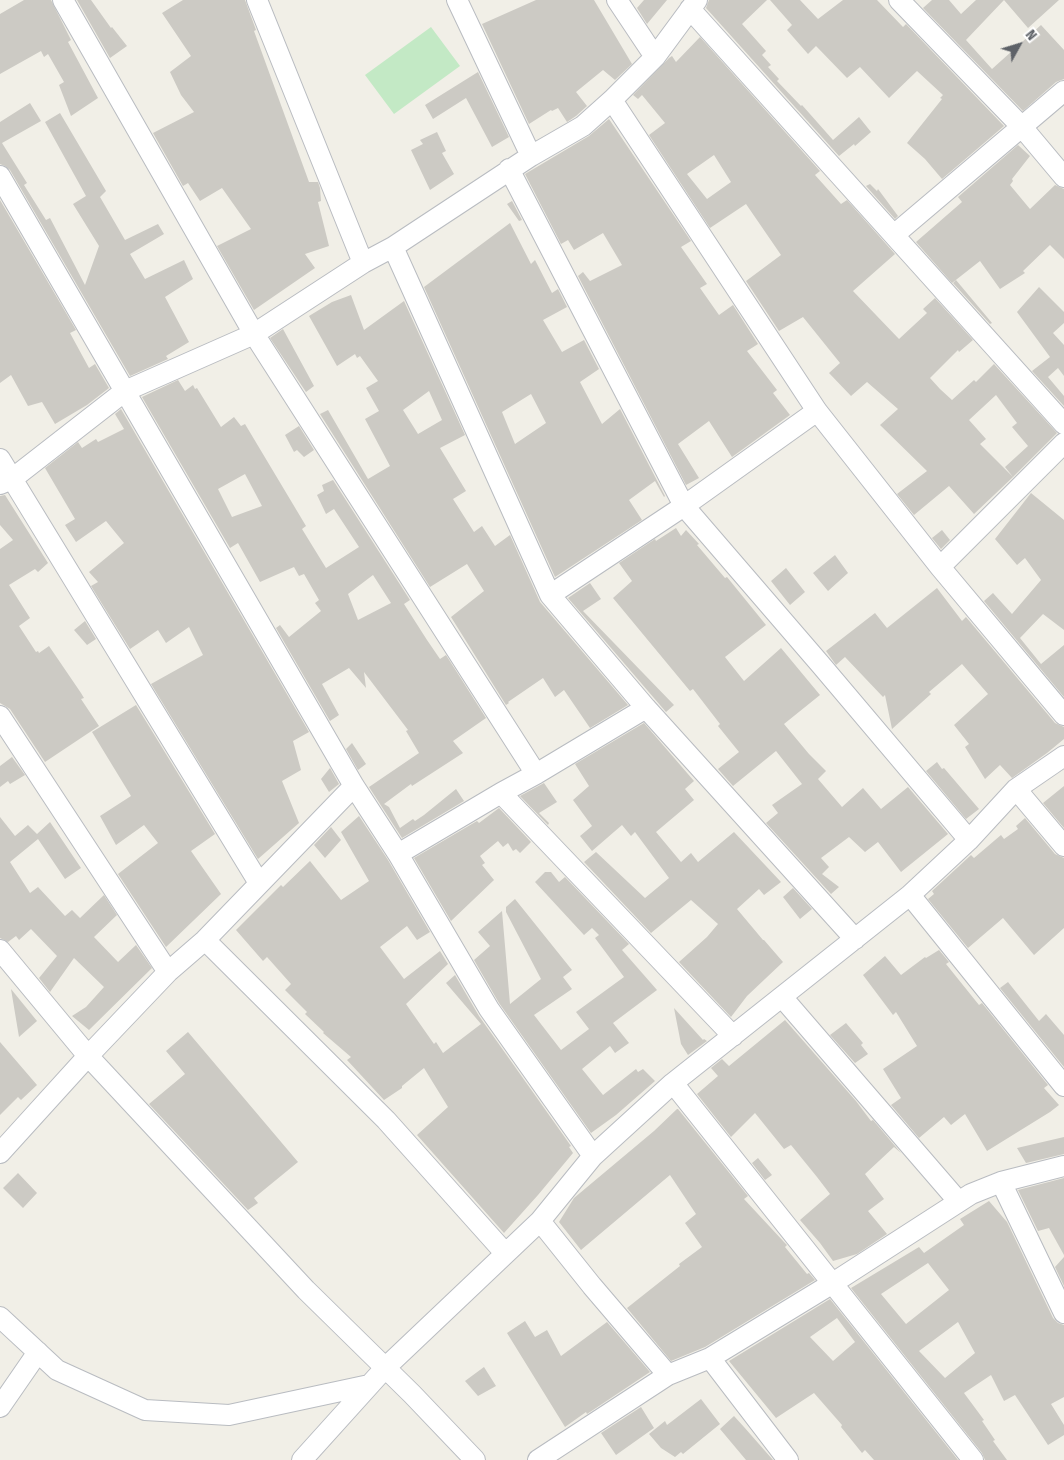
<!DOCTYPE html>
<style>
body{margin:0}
#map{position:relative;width:1064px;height:1460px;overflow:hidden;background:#f1efe7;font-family:"Fira Sans Condensed",sans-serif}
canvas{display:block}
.north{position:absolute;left:994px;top:20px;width:50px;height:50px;-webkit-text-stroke:4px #fff;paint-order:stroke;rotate:51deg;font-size:14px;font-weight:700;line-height:20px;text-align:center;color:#5e6268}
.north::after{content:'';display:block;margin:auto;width:18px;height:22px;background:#5e6268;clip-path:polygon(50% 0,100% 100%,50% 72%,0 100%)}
</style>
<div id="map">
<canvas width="1064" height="1460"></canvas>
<div class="north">N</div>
</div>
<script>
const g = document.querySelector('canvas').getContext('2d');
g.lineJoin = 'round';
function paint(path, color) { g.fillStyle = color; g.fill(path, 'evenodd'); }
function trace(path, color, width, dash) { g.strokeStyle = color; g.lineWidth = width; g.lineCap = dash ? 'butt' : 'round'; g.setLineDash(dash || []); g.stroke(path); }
paint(new Path2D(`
 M431,27l29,39 -66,48 -29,-39z`), '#c3e9c5');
paint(new Path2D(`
 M24,0h27l20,40 -3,2 30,56 -27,18 -12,-31 5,-3 -16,-28 -4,3 -3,-6 -41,23v-60z
 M77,0h14l20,28 1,-1 15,19 -17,12z
 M183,0h62l11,30 -2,1 55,151h9l2,6 1,13 -3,1 11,44 -24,8 10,14 -61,42 -37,-64 34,-17 -29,-41 -22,13 -12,-18 -5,3 -30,-53 41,-21 -13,-17 -11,-23 21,-16 -29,-43z
 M536,0h58l38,64 -17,16 -12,-10 -27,22 11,14 -11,10 -9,6 -9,-14 -6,3 -1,-1 -22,14 -47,-100z
 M644,0h23l-20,24 -10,-16z
 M709,0h58l-25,24 24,27 -4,4 9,10 -3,2 11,12 -2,2 24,25 1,-1 31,35 26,-23 12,15 -16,14 -1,-2 -15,12 -133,-148z
 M770,0h30l18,19 25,-19h34l26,27 3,-3 98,102 -62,53 -17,-20 -18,-16 35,-44 -2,-1 3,-3 -26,-24 -28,27 -29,-31 -13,11 -31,-32 -8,8 -21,-24 5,-5z
 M932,0h17l12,14 15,-14h83l-31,28 -24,-28 -38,40 26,29 49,-44 23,25v29l-8,3 -33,29 -100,-103z
 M700,37l120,134 -5,4 26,29 6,-4 48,54 -42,37 46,48 28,-26 -4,-4 12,-11 38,42 -14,12 -1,-2 -28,28 10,11 12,11 22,-20 2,2 18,-18 63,69 -44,44 -8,-10 23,-21 -16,-19 5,-4 -21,-28 -27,25 17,19 -6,5 33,33 -39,37 -25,-28 -35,29 -17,-21 30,-23 -47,-46 18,-16 -31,-27 -16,14 -22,-23 11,-10 -37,-46 -24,14 -33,-50 35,-26 -35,-51 -36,24 -61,-93 16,-12 -23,-28 -4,4 -5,-4 36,-37 3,-2 4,6zM714,155l17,27 -24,17 -20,-25z
 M478,72l31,65 -17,10 -26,-49 -33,21 -8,-14z
 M30,103l11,18 -39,22 25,40 -3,2 22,35 4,-2 35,67 14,-39 -26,-42 13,-8 -41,-74 15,-9 46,78 -6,6 25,43 33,-16 6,10 -34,20 15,25 39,-19 9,19 -28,18 24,45 -23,14 2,3 -38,17 -120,-206 -5,-4 -5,-2v-42z
 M609,119l82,122 -10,6 26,37 -7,4 19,27 14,-10 25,39 -11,7 30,39 -4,3 17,22 -58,42 -23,-36 -31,23 21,34 -13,7 -108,-209 5,-4 7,9 32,-16 -19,-32 -29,17 -6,-10 -7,4 -36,-70 64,-38z
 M437,132l9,19 -4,2 12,21 -24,16 -19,-40 12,-6 -3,-4z
 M1018,145l12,11 -18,23 1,2 -3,4 20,24 25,-24 9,4v70l-14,-14 -27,26 2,2 -25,16 -20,-28 -28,22 -36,-41 46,-40 -4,-5z
 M870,184l7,7 1,-2 20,27 -3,3 -29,-33z
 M0,200l76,130 -6,3 19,35 6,-4 14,24 -22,17 -32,19 -13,-22 -14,4 -17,-31 -11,8z
 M512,201l10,19 -3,1 -12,-17z
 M510,223l21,41 4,-4 17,33 6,-4 9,18 -24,13 19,32 22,-12 15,29 -19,13 22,42 18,-15 45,87 -1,1 -9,-16 -26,19 13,20 -87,57 -131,-290zM531,394l15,29 -31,21 -13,-32z
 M956,280l36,43 -2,1 -37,-41z
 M1039,287l25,25v11l-11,10 11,12v31l-6,-8 -10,9 16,19v10l-32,-35 18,-14 -33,-45z
 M351,295l13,35 40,-29 61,134 -25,13 26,43 -13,8 21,33 8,-6 13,20 15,-11 30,67 88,103 -38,23 -26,-38 -9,7 -12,-19 -35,24 1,1 -3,2 -55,-88 33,-26 -17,-27 -37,23 -110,-173 8,-4 40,69 22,-13 -25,-47 14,-8 -13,-23 12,-7 -18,-25 -3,2 -2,-4 -18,12 -28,-50 23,-14zM429,391l13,29 -24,14 -15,-24z
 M283,329l31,57 -8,6 -36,-54z
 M178,380l7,11 8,-6 2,4 2,-1 24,39 13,-10 7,9 4,-2 61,102 -4,3 24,39 33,-21 -25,-38 -8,5 -9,-19 7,-4 -2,-6 11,-5 77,120 -6,4 23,36 13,19 6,-4 40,63 -33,23 10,12 -51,33 -1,-2 -27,20 5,3 11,21 13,-9 2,2 9,-6 32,-26 8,12 -62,37 -33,-51 50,-34 -13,-22 2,-1 -44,-58 2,16 -17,-20 -27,16 17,31 -9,6 -54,-93 4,-3 9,12 32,-26 -6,-8 4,-3 -15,-26 -5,2 -5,-9 -34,15 -22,-39 -8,5 -88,-151zM245,474l17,32 -30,11 -14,-28zM373,575l18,28 -33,17 -10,-26z
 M121,409l188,323 -16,9 8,29 -19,11 17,42 -41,36 -107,-175 52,-29 -14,-28 -23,16 -8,-13 -28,19 -39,-63 7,-4 -9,-10 35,-29 -18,-22 -30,21 -11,-17 10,-6 -30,-51 33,-26 4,6 14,-9 2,3 26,-13 -9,-15z
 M299,426l15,24 -10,7 -7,-7 -3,2 -9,-17z
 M1031,493l33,27v110l-21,-16 -23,24 21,26 23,-19v52l-80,-96 9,-8 19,21 29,-34 -16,-22 -8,7 -22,-26z
 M5,495l43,68 -10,9 -3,-3 -26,16 21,33 -11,8 17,26 2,-1 1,2 10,-7 32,47 3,5 -3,1 18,27 -54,36 -35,-53 -10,-6v-154l13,-9 -13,-15v-29z
 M676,528l5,8 5,-6 13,14 -2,1 28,33 2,-1 39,48 -41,32 19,24 37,-33 39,47 -36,29 25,30 17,17 -8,8 24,28 21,-19 18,21 27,-22 40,47 -47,38 -23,-30 -13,10 -16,-15 -28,21 8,9 -7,7 17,13 -8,7 -65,-71 12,-10 -6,-8 30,-21 -26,-33 -43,35 -15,-17 21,-17 -21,-26 2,-2 -27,-35 -3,2 -77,-93 19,-17 -13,-18 36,-24 1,2z
 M942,530l8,10 -9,9 -9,-11z
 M835,555l13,18 -20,18 -15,-18z
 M786,568l19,24 -15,13 -19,-24z
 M590,583l11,16 -18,12 91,94 -8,7 -98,-114z
 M937,588l25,33 4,-4 89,106 9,4v12l-17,14 -35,25 -12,-13 -15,14 -20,-32 4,-3 -15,-19 34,-31 -26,-30 -33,28 2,2 -39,35 -7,-34 -2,2 -38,-40 -9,8 -10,-14 49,-38 12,15z
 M85,621l11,18 -9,6 -13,-15z
 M136,705l79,129 -24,17 30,43 -55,53 -48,-73 40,-31 -14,-18 -28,20 -16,-29 31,-20 -39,-64z
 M644,723l50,58 -9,8 9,11 -38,32 25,30 10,-9 7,9 36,-30 47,50 -17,13 -5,-6 -22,20 26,31h1l19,22 -36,34 -16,21 -52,-55 28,-25 11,-13 -27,-24 -40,33 -67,-71 12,-10 49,46 24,-20 -34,-46 -4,4 -9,-11 -30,26 -12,-15 12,-10 -19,-26 16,-14 -14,-22z
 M352,743l14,21 -8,6 -12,-21z
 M12,757l13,18 -15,9 -2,-3 -8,6v-21z
 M937,762l5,7 2,-1 35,41 -13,10 -40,-48z
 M330,768l9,16 -10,8 -8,-13z
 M544,783l13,19 -18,11 10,10 -1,2 -28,-29z
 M1064,786v42l-21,-25z
 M499,808l32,34 -11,11 -4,-4 -3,2 -5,-8 -5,4 -5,-6 -18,15 5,7 -3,2 12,15 -43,41 -37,-63 63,-37 2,2z
 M359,816l29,44 42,72 -13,8 -10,-14 -27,21 24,32 36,-28 8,13 -42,40 28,40 2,-2 7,11 38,-29 -35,-41 9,-8 24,41 92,130 -2,1 4,6 -35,42 -34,38 -87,-98 31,-28 -24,-39 -22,18v2l-18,12 -37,-40 4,-3 -28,-24 1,-1 -19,-18 2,-2 -22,-22 6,-6 -24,-27 -4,4 -27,-31 45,-45 2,2 27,-26 31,39 28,-19 -28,-49z
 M0,817l15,19 13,-11 9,9 13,-12 31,46 -16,11 -27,-40 -28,23 20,31 8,-6 27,29 7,-6 8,8 24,-23 13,20 -23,22 24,25 18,-17 16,23 -63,62 -17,-14 14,-9 18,-20 -30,-29 -24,34 -11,-14 18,-22 -26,-27 -12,11 -3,-4 -8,6 -8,-4z
 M1025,818l30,36 9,4v70l-30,27 -31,-37 -35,30 -40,-49 6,-5 -2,-3 39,-36 3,3 27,-23 3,4 14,-10 -2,-3z
 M331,827l10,13 -16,18 -11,-13z
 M545,872h6l8,10 6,-5 64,67 -7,6 35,40 -44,33 16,20 -14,10 -5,-7 -28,23 21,26 33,-26 2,3 5,-3 12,12 -39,34 -25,18 -92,-130 -25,-43 16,-14 -12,-14 24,-21 8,93 31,-25 -35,-67v-5l9,-8 57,71 -9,7 9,12 -38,26 27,35 28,-21 -13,-17 48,-35 -29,-39 4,-3 -7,-7 -8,7 -49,-53z
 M793,888l19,21 -12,10 -17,-22z
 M939,950l10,12 -3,2 33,41 3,-2 66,82 -4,3 15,17 -9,7 -63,39 -22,-37 -14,11 -7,-8 -25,21 -28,-33 10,-7 -18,-29 34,-23 -21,-34 -3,3 -30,-40 22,-19 16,19 24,-18 1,1z
 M1008,982l31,39 7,-7 18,21v32l-64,-79z
 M11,989l26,32 -18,16z
 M674,1008l29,32 1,-1 3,2 -19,14 -7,-11z
 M785,1020l71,81 15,20 2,-1 28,33 -7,-6 -29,27 19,25 -16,12 19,23 -30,20 -24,7 -13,-18 -20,-23 30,-26 -13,-17 -26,-32 -7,4 -29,-36 -24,24 -34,-43 21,-18 -7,-8 11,-9 7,7z
 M846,1023l17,20 -2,2 7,9 -13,9 -25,-28z
 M188,1032l110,130 -44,36 4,5 -10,7 -99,-106 36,-30 -19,-23z
 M0,1042l37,43 -16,15 -3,-3 -18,18z
 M677,1109h1l70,87 -4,3 40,43 3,3 -2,2 22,27 2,-1 6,7 -110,67 -34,14 -44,-53 53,-42 -1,-2 23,-17 -17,-24 11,-9 -26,-39 -89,75 -22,-28 15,-24 80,-67z
 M1064,1137v17l-38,9 -9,-15z
 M758,1158l14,17 -7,5 -13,-17z
 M18,1173l19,20 -14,15 -20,-20z
 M1064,1178v77l-15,-27 -11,3 -20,-41z
 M989,1201l18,21 46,96 5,5 6,2v72l-13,7 13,21v10l-16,10 -33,-50 -11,6 -13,-26 -27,18 20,27 -2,1 13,19 -2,1 14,19h-22l-3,-7 -131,-165 68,-41 5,6 40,-28 -4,-6zM928,1263l21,27 -43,34 -25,-30zM958,1322l17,31 -30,25 -26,-27z
 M1064,1257v29l-9,-19z
 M830,1299l128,161h-84l-9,-10 -3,3 -21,-26 1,-2 -28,-32 -38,25 -47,-57zM837,1318l18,24 -22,19 -23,-24z
 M525,1321l10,16 12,-7 14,26 46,-34 43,50 -63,42 -1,-2 -21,15 -58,-94z
 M484,1367l12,19 -18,10 -13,-15z
 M701,1399l19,25 -37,30 -2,-2 -6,5 -14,-9 -12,-14 16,-13 2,4z
 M641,1407l13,21 -38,27 -15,-22z
 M734,1416l10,11 29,33h-27l-26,-31z`), '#cccac4');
const street = new Path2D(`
 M63,0l191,334 282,440
 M257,0l106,263
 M457,0l74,156
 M617,0l38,57
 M899,0l123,127 42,50
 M690,9l374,415
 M612,100l205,311 123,156 124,148
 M509,169l175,337 137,159 148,175
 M0,176l354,610 44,68 91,155 104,147
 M894,235l170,-144
 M393,247l157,348 96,113 209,231
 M0,459l259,424
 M0,484l12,-5 113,-88 129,-57 109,-71 30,-16 138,-91 52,-30 29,-26 43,-43 42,-57
 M940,567l124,-124
 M550,595l134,-89 133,-95
 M646,708l-110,66 -35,19 232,243
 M0,716l168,256
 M1016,789l48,57
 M398,854l103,-61
 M910,895l154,191
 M205,940l181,180 119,133
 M0,950l88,106 218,234 106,104 63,66
 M782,997l177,205
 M673,1083l300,377
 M0,1153l88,-97 80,-84 37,-32 149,-154
 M1001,1182l63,131
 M540,1221l52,65 76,89
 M0,1317l57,53 88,40 84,5 140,-30
 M710,1358l78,102
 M0,1407l38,-55
 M302,1460l83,-92 155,-147 53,-65 80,-73 237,-188 59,-55 47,-51 48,-33
 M538,1460l130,-85 42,-17 123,-75 138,-89 30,-12 63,-16`);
trace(street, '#b9bcc1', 22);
trace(street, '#fff', 20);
</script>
